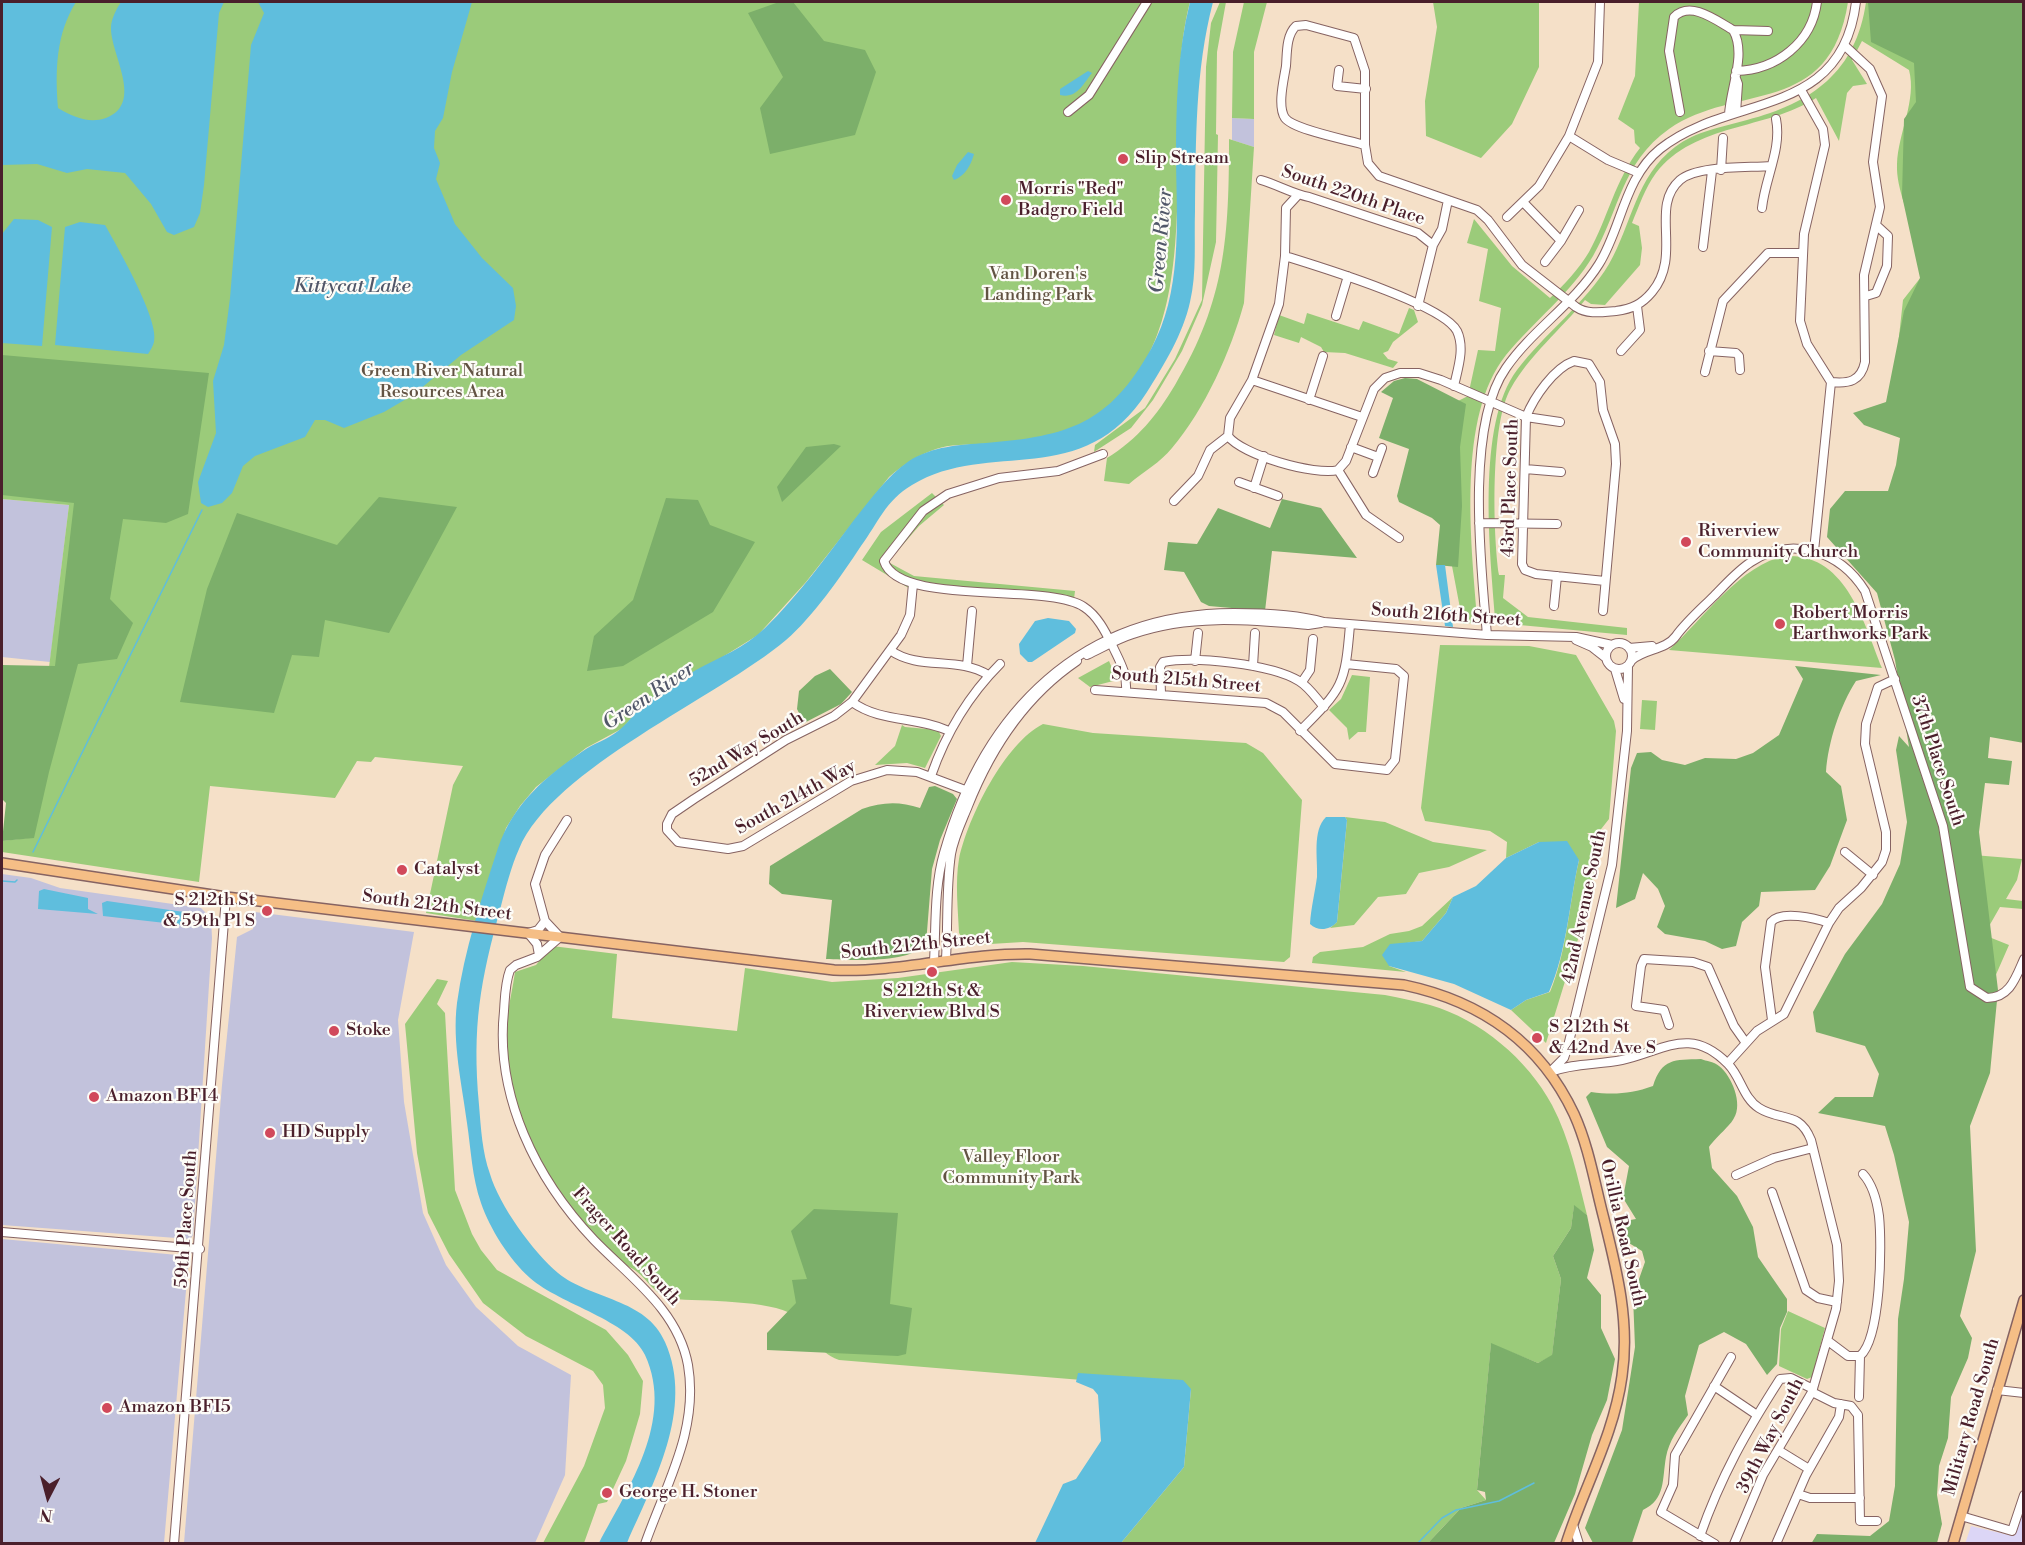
<!DOCTYPE html>
<style>
body{margin:0}
#map{position:relative;width:2025px;height:1545px;overflow:hidden;background:#f5e0c8;font-family:"Libre Bodoni",serif}
canvas{display:block}
.frame{position:absolute;inset:0;border:3px solid #4a1f2b;pointer-events:none}
.north{position:absolute;left:18px;top:1467px;width:60px;height:60px;-webkit-text-stroke:4px #fdfcf7;paint-order:stroke;rotate:186deg;font-size:16px;font-weight:700;line-height:24px;text-align:center;color:#4a1f2b}
.north::after{content:'';display:block;margin:auto;width:21px;height:27px;background:#4a1f2b;clip-path:polygon(50% 0,100% 100%,50% 72%,0 100%)}
</style>
<div id="map">
<canvas width="2025" height="1545"></canvas>
<div class="frame"></div>
<div class="north">N</div>
</div>
<script>
const g = document.querySelector('canvas').getContext('2d');
g.lineJoin = 'round';
function paint(path, color) { g.fillStyle = color; g.fill(path, 'evenodd'); }
function trace(path, color, width, dash) { g.strokeStyle = color; g.lineWidth = width; g.lineCap = dash ? 'butt' : 'round'; g.setLineDash(dash || []); g.stroke(path); }
function label(font, color, halo, rows, align = 'center') {
  g.font = font + ' "Libre Bodoni",serif'; g.lineWidth = 4.5; g.setLineDash([]); g.textBaseline = 'middle'; g.strokeStyle = halo; g.fillStyle = color; for (const [text, x, y, turn = 0] of rows) {
    g.save(); g.translate(x, y); g.rotate((+turn || 0) * Math.PI / 180); g.textAlign = isNaN(turn) ? turn : align; if (halo) g.strokeText(text, 0, 0); g.fillText(text, 0, 0); g.restore();
  }
}
paint(new Path2D(`
 M2023,1504v39l-58,1 6,-18 42,10 5,-9z`), '#dcd6f6');
paint(new Path2D(`
 M1232,118l22,1v28l-22,-7z
 M2,499l67,6 -19,157 -48,-5z
 M2,874l29,4 29,10 141,20 10,10 1,20 -19,297 -3,4 -188,-14z
 M255,912l159,20 -16,88 6,82 19,111 23,52 30,42 42,39 53,29 -6,100 -30,68h-351l38,-458 15,-148 16,-8z
 M2,1239l187,17 -25,287h-162z`), '#c2c2dc');
paint(new Path2D(`
 M2,2h1188c-34,127 32,341 -103,419 -31,18 -72,20 -106,23 -15,1 -31,0 -45,5 -18,6 -33,16 -47,28l-83,105 -48,53 -119,74 -16,19 -37,20 -50,39 -16,19 -14,22 -29,93 -51,-8 27,-128 10,-19 -88,-9 -4,5 -14,-1 -22,37 -125,-12 -11,96 -197,-30v-11l26,-3 41,-333 -67,-6z
 M1220,2h6l-9,50 -1,82 2,1 -2,107 -14,63 -20,46 -29,49 -22,28 -37,24 1,-7 50,-37 30,-49 27,-59 4,-233 5,-44z
 M1244,2h23l-13,50v67l-22,-1 1,-66z
 M1433,2h106v65l-27,57 -31,34 -55,-22 -1,-35 12,-74z
 M1639,2h209c-18,116 -111,80 -179,127 -48,34 -49,81 -76,127 -22,37 -59,65 -87,99 -49,61 -35,186 -29,261l-5,7 -9,1 -11,-58 4,-164 12,-6 10,-46 17,1 6,-43 -22,-7 9,-52 -21,-6 7,-24 38,47 38,32c14,-13 29,-29 39,-46 19,-34 26,-72 51,-104l-5,-5 -1,-13 -16,-11 17,-43z
 M1866,2h157l1,235 -132,163 11,-100 18,-23c-2,-12 -3,-25 -5,-37 -6,-25 -20,-50 -19,-76 1,-31 20,-64 12,-94l-47,-29 -10,19 15,24 -14,2 -6,7 -8,48 -23,-43c-50,32 -121,25 -160,75 -11,15 -17,33 -24,50l7,3 3,22 -2,17 -35,40 -14,-1 -6,-4c-24,29 -56,56 -74,88 -21,35 -18,146 -12,187h6l-2,23 25,19 99,11v7l-129,-12 -3,-5c-5,-65 -19,-194 22,-248 28,-37 68,-66 92,-106 23,-40 27,-88 66,-117 21,-16 47,-20 72,-27 65,-17 109,-48 119,-118z
 M1229,139l25,8 -10,156c-13,48 -39,106 -72,145 -11,14 -29,24 -43,36l-25,-3 3,-23c31,-19 50,-43 68,-73 51,-85 54,-150 54,-246z
 M1409,308l5,2 4,12 -25,20 -5,9 -5,2 5,6 10,3 -5,6 -48,-15 -21,-1 -3,-5 -20,-10 -2,6 -25,-8 5,-20 25,9 3,-11 52,17 4,-9 36,13z
 M932,493l12,12 -25,21 -31,36 26,14 161,15 -1,8 -161,-14 -1,5 -50,-30 19,-28z
 M1786,556c60,-3 78,67 96,112l-213,-18c33,-30 73,-87 117,-94z
 M1440,645l89,1 47,9 38,66 2,10 -7,88 -11,14h-11l7,6 1,27 -12,57 -37,120 -35,-33 15,-10 24,-8c17,-41 19,-88 29,-132l-40,-18 -33,16 1,-16 -17,-11 -65,-10 -4,-13z
 M1109,661l8,19 -27,7 -12,-9z
 M1898,674l125,14v25l-47,-4 -15,145 61,5 -5,21 -11,19 17,2v8l-23,-2 -16,28 25,10 -18,41 -13,-1 -2,-4 -6,-50 -20,-106z
 M1352,675l18,2 -4,55h-8l-9,8 -2,-12 -18,-18 12,-11z
 M1642,700l15,1 -2,29 -15,-1z
 M1043,724l50,9 153,10 17,10 39,47 -12,157 -6,5 -261,-20 -49,3 -10,-5 -5,-7c-1,-24 -4,-51 0,-74 9,-42 46,-116 84,-135z
 M902,725l3,2 33,3 3,6 -16,32 -18,-5 -32,2 20,-19z
 M1345,817l40,5 48,20 54,8 -38,17 -30,6 -13,21 -28,3 -24,28 -24,3 7,-6 10,-102z
 M1453,897l-7,16 -24,28 -15,2 -18,23 17,6 -94,-9 1,-6 7,-5 43,-5 27,-13 19,-3 13,-5z
 M552,946l65,8 -5,64 125,13 8,-63 87,14 66,-4 114,-16 71,4 302,29c15,3 31,6 45,10 51,15 97,54 122,100 18,34 26,74 35,110l-13,-9 -3,22 -18,28 8,23 -9,77 -14,7 -47,-19 -14,146 9,10 -25,8 -33,35h-307l63,-76 7,-78 -352,-29c-24,-8 -27,-32 -46,-45 -22,-15 -92,-14 -121,-16 -19,-4 -24,-21 -39,-30 -63,-35 -119,-139 -128,-210 -3,-28 6,-59 10,-87l21,-7z
 M437,979l11,2 -11,23 8,9 10,177 17,44 9,16 16,20 109,60 22,25 15,26 -3,33 -14,47 -19,41 -9,2 -14,39h-41l41,-77 21,-58 -2,-23 -10,-14 -67,-35 -43,-33 -34,-49 -21,-41 -11,-60 -12,-129z
 M1788,1311l37,17 -13,49 -5,2 -28,-13 2,-37z`), '#9bcb7a');
paint(new Path2D(`
 M779,2h14l31,39 41,9 11,22 -21,63 -85,19 -10,-46 23,-31 -35,-64z
 M1868,2h155l1,741 -34,-6 -2,21 24,3 -3,24 -24,-2 -6,49 19,158 -8,83 -20,53 6,125 -16,65 12,22 -4,20 -17,39 -3,41 -9,28 -2,29 5,29 -5,19 -126,1 6,-10 53,2 19,-15 6,-35 3,-167 6,-40 5,-57 -15,-67 -9,-29 -67,-13 17,-16h38l6,-23 -14,-28 -49,-14 -3,-20 32,-58 37,-50 18,-40 7,-42 -11,-72 3,-14 10,11 -14,-87 -18,-67 -50,-56 3,-28 15,-18h43l8,-26 4,-27 -36,-13 -11,-12 33,-11 18,-91 16,-33 -18,-82 2,-77 12,-17 -2,-39 -43,-21z
 M2,355l207,18 -21,141 -22,9 -43,-4 -13,80 23,24 -16,36 -39,5 -29,108 -15,66 -32,3 4,-38 -4,-4v-134l53,1 19,-163 -72,-8z
 M1405,378l12,1 49,25 -6,43 2,59 -4,61 -22,-2 4,-40 -8,-7 -33,-16 -2,-6 12,-47 -30,-11 14,-40 -12,-6 13,-11z
 M834,444l7,2 -59,56 -5,-15 29,-40z
 M379,497l78,10 -68,126 -64,-13 -6,37 -27,-2 -18,58 -94,-11 27,-113 30,-76 100,32z
 M666,498l32,2 12,25 45,17 -42,70 -90,54 -36,5 7,-35 39,-36z
 M1282,499l39,9 36,50 -85,-7 -7,60 -56,-5 -8,-4 -17,-30 -20,-2 4,-28 29,2 21,-36 52,20z
 M1795,666l86,9 -25,6c-16,25 -28,61 -30,91l15,14 6,34 -17,46 -15,24 -54,2 -2,14 -17,16 -6,24 -14,3 -17,-8 -40,-7 -8,-7 8,-21 -7,-17 -15,-16 -8,26 -19,9 15,-140 6,-15 14,-1 11,8 23,5 20,-7 31,1 17,-6 26,-18 24,-56z
 M830,669l22,23 -11,12 -37,19 -7,-14 2,-18 16,-15z
 M935,786l18,8 4,5 -17,41 -8,29 -6,75c-17,20 -74,16 -100,15l6,-59 -50,-6 -13,-10 1,-18 92,-57c20,-7 37,-8 58,-1l9,-21z
 M1701,1059c5,2 14,3 18,7 13,10 24,38 15,52 -3,7 -18,19 -25,29l3,21 25,28 16,31 5,30 29,42v13l-7,16 -3,36 -10,11 -21,-31 -22,-12 -25,13 -14,51 3,19c-10,14 -19,26 -22,42 -4,22 0,42 -23,53l-11,33h-39l-8,-15 37,-98 13,-83 -2,-51 12,-34 -3,-11 -18,-11 -5,-18 17,-3 -13,-21 6,-32 -22,-19 -21,-50 5,-5c22,3 40,2 62,-6 9,-28 21,-26 48,-27z
 M1574,1205l13,10 7,35 -7,28 14,17v33l14,31 -8,41 -15,35 -17,59 -21,49h-126l33,-35 25,-8 -1,-8 -8,-2 14,-147 47,20 14,-8 9,-76 -8,-23 18,-28z
 M814,1209l84,4 -8,91 22,4 -6,46 -8,2 -131,-6v-17l29,-30 -4,-23 15,-1 -16,-48z`), '#7caf6a');
paint(new Path2D(`
 M2,2h74c-20,32 -21,68 -18,106 15,9 31,16 48,10 39,-15 4,-64 5,-91 0,-8 6,-19 10,-25h103l-5,11 -15,172 -4,28 -6,14 -20,8 -7,-3 -16,-28 -26,-31 -38,-4 -20,4 -30,-9 -35,1z
 M258,2h214l-20,70 -9,46 -8,13 -1,17 6,15 -4,16 19,45 27,34 31,30 3,18 -2,14 -53,35 -48,40 -29,17 -40,16 -19,-8h-10l-10,17 -50,19 -12,10 -11,27 -10,10 -14,4 -7,-4 -3,-21 18,-49 -3,-52 11,-36 6,-47 21,-253 13,-32z
 M1190,2h23c-18,69 -17,138 -18,209 -1,30 2,62 -5,91 -7,32 -26,63 -43,90 -64,100 -157,46 -235,93 -26,15 -34,38 -51,61 -19,29 -49,72 -75,94 -69,58 -233,128 -267,209 -8,18 -13,38 -18,57 -21,76 -29,120 -22,199 2,23 3,47 11,69 9,31 43,78 68,99 33,27 88,25 107,69 30,67 -12,141 -38,201h-28c29,-55 76,-123 46,-188 -16,-35 -84,-50 -115,-77 -21,-19 -40,-49 -49,-75 -9,-26 -10,-53 -14,-80 -5,-39 -15,-80 -10,-120 7,-52 25,-106 41,-155 15,-44 48,-72 85,-97 11,-8 24,-11 35,-20 8,-6 13,-13 20,-21 15,-16 40,-29 58,-40 24,-13 48,-22 69,-42 33,-32 61,-71 89,-108 17,-21 33,-44 55,-59 24,-15 50,-16 77,-18 83,-7 123,-19 165,-94 31,-56 26,-125 25,-187 0,-54 1,-108 14,-160z
 M1088,71l4,2c-9,11 -15,26 -32,22v-6z
 M968,152l6,2c-3,11 -9,22 -20,26l-2,-4 5,-11z
 M14,219l24,1 14,7 -10,119 -40,-3v-109z
 M80,222l25,3c12,21 55,96 49,117 -1,4 -4,9 -6,12l-93,-9 10,-118z
 M1436,565h9l8,62 -8,-1z
 M1048,618l21,3 7,8 -1,4 -43,29h-4l-8,-8 -1,-10 16,-23z
 M1326,817h19l2,3 -10,102c-7,8 -19,10 -27,2 1,-16 5,-32 7,-47 1,-19 -5,-46 9,-60z
 M1567,841l12,19c-10,44 -12,91 -30,132l-23,8 -15,10 -57,-26 -65,-18 -7,-11 8,-11 32,-3 24,-28 7,-16 23,-11 30,-28 33,-16z
 M44,889l44,9v11l10,5 -60,-5 1,-18z
 M107,901l77,11 3,9 -4,4 -80,-9 -1,-13z
 M1078,1373l105,7 8,9 -7,78 -63,76h-86l28,-59 13,-5 25,-38 -3,-46 -5,-6 -17,-7z`), '#5fbedd');
trace(new Path2D(`
 M33,852l169,-342
 M2,881l13,1 2,-2
 M1417,1544l25,-26 14,-8 43,-9 35,-18`), '#5fbedd', 1.5);
const minor = new Path2D(`
 M1733,30l35,1
 M1339,70l-2,16 29,3
 M1736,71c41,-1 76,-29 81,-69
 M1735,76l3,8 -2,29
 M1801,90l22,39 2,16 -21,89 -4,87 7,23 24,38
 M1068,112l21,-17 58,-93
 M1680,112l-11,-61 5,-34c17,-17 43,4 59,13
 M1729,115c1,-26 18,-61 4,-85
 M1569,136l39,24 31,13
 M1365,145v-74l-11,-33 -48,-13 -10,1c-10,9 -9,28 -10,40 -2,13 -9,40 -1,52 9,12 64,22 80,27l3,18 11,13 98,34 11,10 34,45 54,42c12,8 27,5 40,4 16,-2 26,-7 36,-19 31,-37 -3,-85 28,-112 18,-15 67,-12 91,-14
 M1721,170l2,-32
 M1261,180c17,5 32,14 48,17l109,36 15,12
 M1523,202l38,39
 M1762,208c3,-30 20,-59 14,-89
 M1507,217l32,-31 30,-50 29,-74 2,-60
 M1703,247l9,-76
 M1285,256c32,10 158,48 172,75 8,17 1,37 -3,55
 M1545,262l16,-21 18,-31
 M1866,296l10,-3 11,-27 1,-30 -12,-11
 M1418,306l15,-61 9,-16 6,-29
 M1336,316l12,-40
 M1621,351l19,-21 -3,-24
 M1709,351l27,2 3,3 1,14
 M1705,372l18,-71 45,-48h34
 M1252,380l110,37
 M1831,382c18,2 30,-1 34,-20l-1,-87 16,-68 -7,-45 9,-66 -12,-27 -26,-24
 M1309,400l14,-44
 M1228,436c14,19 87,40 110,34l28,45 33,23
 M1351,447l27,10
 M1103,454l-45,17 -59,7 -51,16 -25,17 -39,50c14,46 163,21 200,46 14,9 22,26 29,40 7,15 14,26 13,43
 M1525,469l36,3
 M1338,470l8,-9 28,-72 11,-11 15,-5h19l22,7 85,37 34,5
 M1373,473l9,-25
 M1239,482l39,14
 M1254,488l10,-32
 M1174,501l24,-25 12,-26 18,-14 2,-18 22,-38 27,-76 6,-48 1,-48 11,-12
 M1479,523l78,1
 M1814,551l17,-169
 M913,584l-3,31 -9,20 -49,67 -18,14 -48,24 -92,59 -22,15 -5,10v6l11,12 50,7 15,-3 108,-65 36,-11 30,2 56,21
 M1554,606l3,-30
 M1603,611l13,-147 -1,-20 -12,-34 -3,-28 -11,-18 -15,-3c-20,7 -40,36 -48,56l-4,147 3,6 11,4 69,7
 M1487,635c-6,-69 -22,-209 19,-267 26,-38 68,-64 93,-104 23,-37 25,-86 61,-115 70,-56 182,-29 196,-147
 M1576,640l16,7 14,11
 M1606 656a13 13 0 1 1 26 0a13 13 0 1 1-26 0Z
 M1629,648l23,-2
 M890,650c29,21 68,6 98,25
 M1087,655c15,-7 30,-16 46,-21 57,-20 117,-14 175,-9l13,-2
 M1632,660c12,-11 34,-10 44,-24 10,-14 25,-27 38,-40 11,-11 23,-25 37,-34 41,-27 89,-11 114,29l78,235 27,161 17,11c23,0 29,-21 37,-39
 M1195,661l3,-28
 M967,666l5,-55
 M1253,666l2,-33
 M1615,669l9,30
 M1302,682l8,-12 3,-31
 M1095,690l171,13 17,9 52,52 52,6 8,-10 9,-84 -8,-7 -50,-5
 M1161,693l-1,-26 3,-5c32,-6 108,2 136,19 10,6 17,17 25,26
 M852,702c29,21 65,14 97,29
 M1300,731c43,-43 45,-46 50,-106
 M931,776c15,-43 37,-80 69,-112
 M567,820l-22,35 -10,29 10,37 15,16 -23,20 -21,8 -6,5c-5,13 -5,27 -6,41 -9,85 32,168 90,229 37,38 84,70 94,125 11,65 -22,119 -43,179
 M1845,852l28,23
 M539,955l-2,-11 -9,-11 10,-3 7,-9
 M946,959c2,-34 0,-71 5,-105 3,-17 11,-33 17,-48 23,-58 56,-109 109,-145
 M934,961c2,-35 0,-74 10,-108 40,-142 138,-240 290,-240 30,0 62,1 90,9l163,13 89,2 36,8
 M1772,1020l-7,-53 6,-45c10,-12 44,-4 58,1
 M1669,1025l-5,-15 -28,-4 5,-40 3,-7 49,3 15,5 26,59 12,17
 M1728,1063l29,-32 27,-17 45,-91 10,-15 22,-20 21,-26 4,-12v-18l-21,-88 1,-20 12,-37 17,-8
 M1553,1069l11,-11 4,-12 44,-181 15,-134 1,-65
 M1550,1072c24,-9 47,-7 72,-12 42,-9 68,-35 106,4 13,13 15,34 31,44 22,14 40,2 52,32l26,105 2,36 -3,28 -24,83 -49,83 -29,69
 M1736,1175l38,-17 39,-10
 M1772,1192l34,98 12,8 19,4
 M2,1232l198,17
 M1828,1341l20,15h12c21,-18 22,-111 19,-140 -2,-15 -6,-31 -16,-42
 M1714,1386l43,29
 M1997,1390l27,3
 M1812,1392l22,11 17,3 7,9 2,106h17
 M1859,1397l1,-41
 M1778,1450l31,19
 M1798,1494l12,4h50
 M1961,1516l51,15 12,-36
 M1573,1525l6,19
 M1700,1536c21,-60 46,-104 80,-157l11,-1 22,11
 M174,1544l52,-647
 M1715,1544l-54,-32 12,-27 2,-30 56,-98
 M1776,1544l30,-69 33,-58 2,-13`);
const major = new Path2D(`
 M2,863l224,34 608,73c65,3 130,-17 196,-16l374,31c76,16 136,57 170,129 15,33 21,71 30,105 13,52 26,103 18,157 -8,59 -38,111 -56,168
 M1953,1544l71,-244`);
trace(minor, '#866362', 10);
trace(major, '#866362', 12);
trace(minor, '#fff', 8);
trace(major, '#f5be86', 9);
for (const [x, y, r, color] of [
 [1123,159,6,"#d1495b"],
 [1006,200,6,"#d1495b"],
 [1686,542,6,"#d1495b"],
 [1780,624,6,"#d1495b"],
 [402,870,6,"#d1495b"],
 [267,911,6,"#d1495b"],
 [932,972,6,"#d1495b"],
 [334,1031,6,"#d1495b"],
 [1537,1038,6,"#d1495b"],
 [94,1097,6,"#d1495b"],
 [270,1133,6,"#d1495b"],
 [107,1408,6,"#d1495b"],
 [607,1493,6,"#d1495b"]
]) { const dot = new Path2D(); dot.arc(x, y, r, 0, 2 * Math.PI); g.fillStyle = color; g.fill(dot); trace(dot, '#fdfcf7', 2); }
label('18px', '#4a1f2b', '#fdfcf7', [
 ["Slip Stream",1135,159],
 ["Morris \"Red\"",1018,190],
 ["Badgro Field",1018,211],
 ["Riverview",1698,532],
 ["Community Church",1698,553],
 ["Robert Morris",1792,614],
 ["Earthworks Park",1792,635],
 ["Catalyst",414,870],
 ["S 212th St",255,901,"right"],
 ["& 59th Pl S",255,922,"right"],
 ["S 212th St &",932,992,"center"],
 ["Riverview Blvd S",932,1013,"center"],
 ["S 212th St",1549,1028],
 ["& 42nd Ave S",1549,1049],
 ["Stoke",346,1031],
 ["Amazon BFI4",106,1097],
 ["HD Supply",282,1133],
 ["Amazon BFI5",119,1408],
 ["George H. Stoner",619,1493]
], 'left');
label('18px', '#4a1f2b', '#fdfcf7', [
 ["South 220th Place",1353,196,19],
 ["43rd Place South",1511,488,-88],
 ["South 216th Street",1446,616,4],
 ["South 215th Street",1186,681,5],
 ["52nd Way South",747,750,-31],
 ["37th Place South",1937,761,72],
 ["South 214th Way",796,798,-29],
 ["South 212th Street",437,906,7],
 ["42nd Avenue South",1585,907,-78],
 ["South 212th Street",916,946,-6],
 ["59th Place South",187,1219,-86],
 ["Orillia Road South",1622,1233,77],
 ["Frager Road South",626,1247,48],
 ["Military Road South",1972,1417,-74],
 ["39th Way South",1771,1436,-63]
]);
label('18px', '#625343', '#fdfcf7', [
 ["Van Doren's",1038,275],
 ["Landing Park",1038,296],
 ["Green River Natural",442,372],
 ["Resources Area",442,393],
 ["Valley Floor",1011,1158],
 ["Community Park",1011,1179]
]);
label('italic 20px', '#515769', '#fdfcf7', [
 ["Green River",1162,241,-85],
 ["Kittycat Lake",352,287],
 ["Green River",649,697,-34]
]);
</script>
